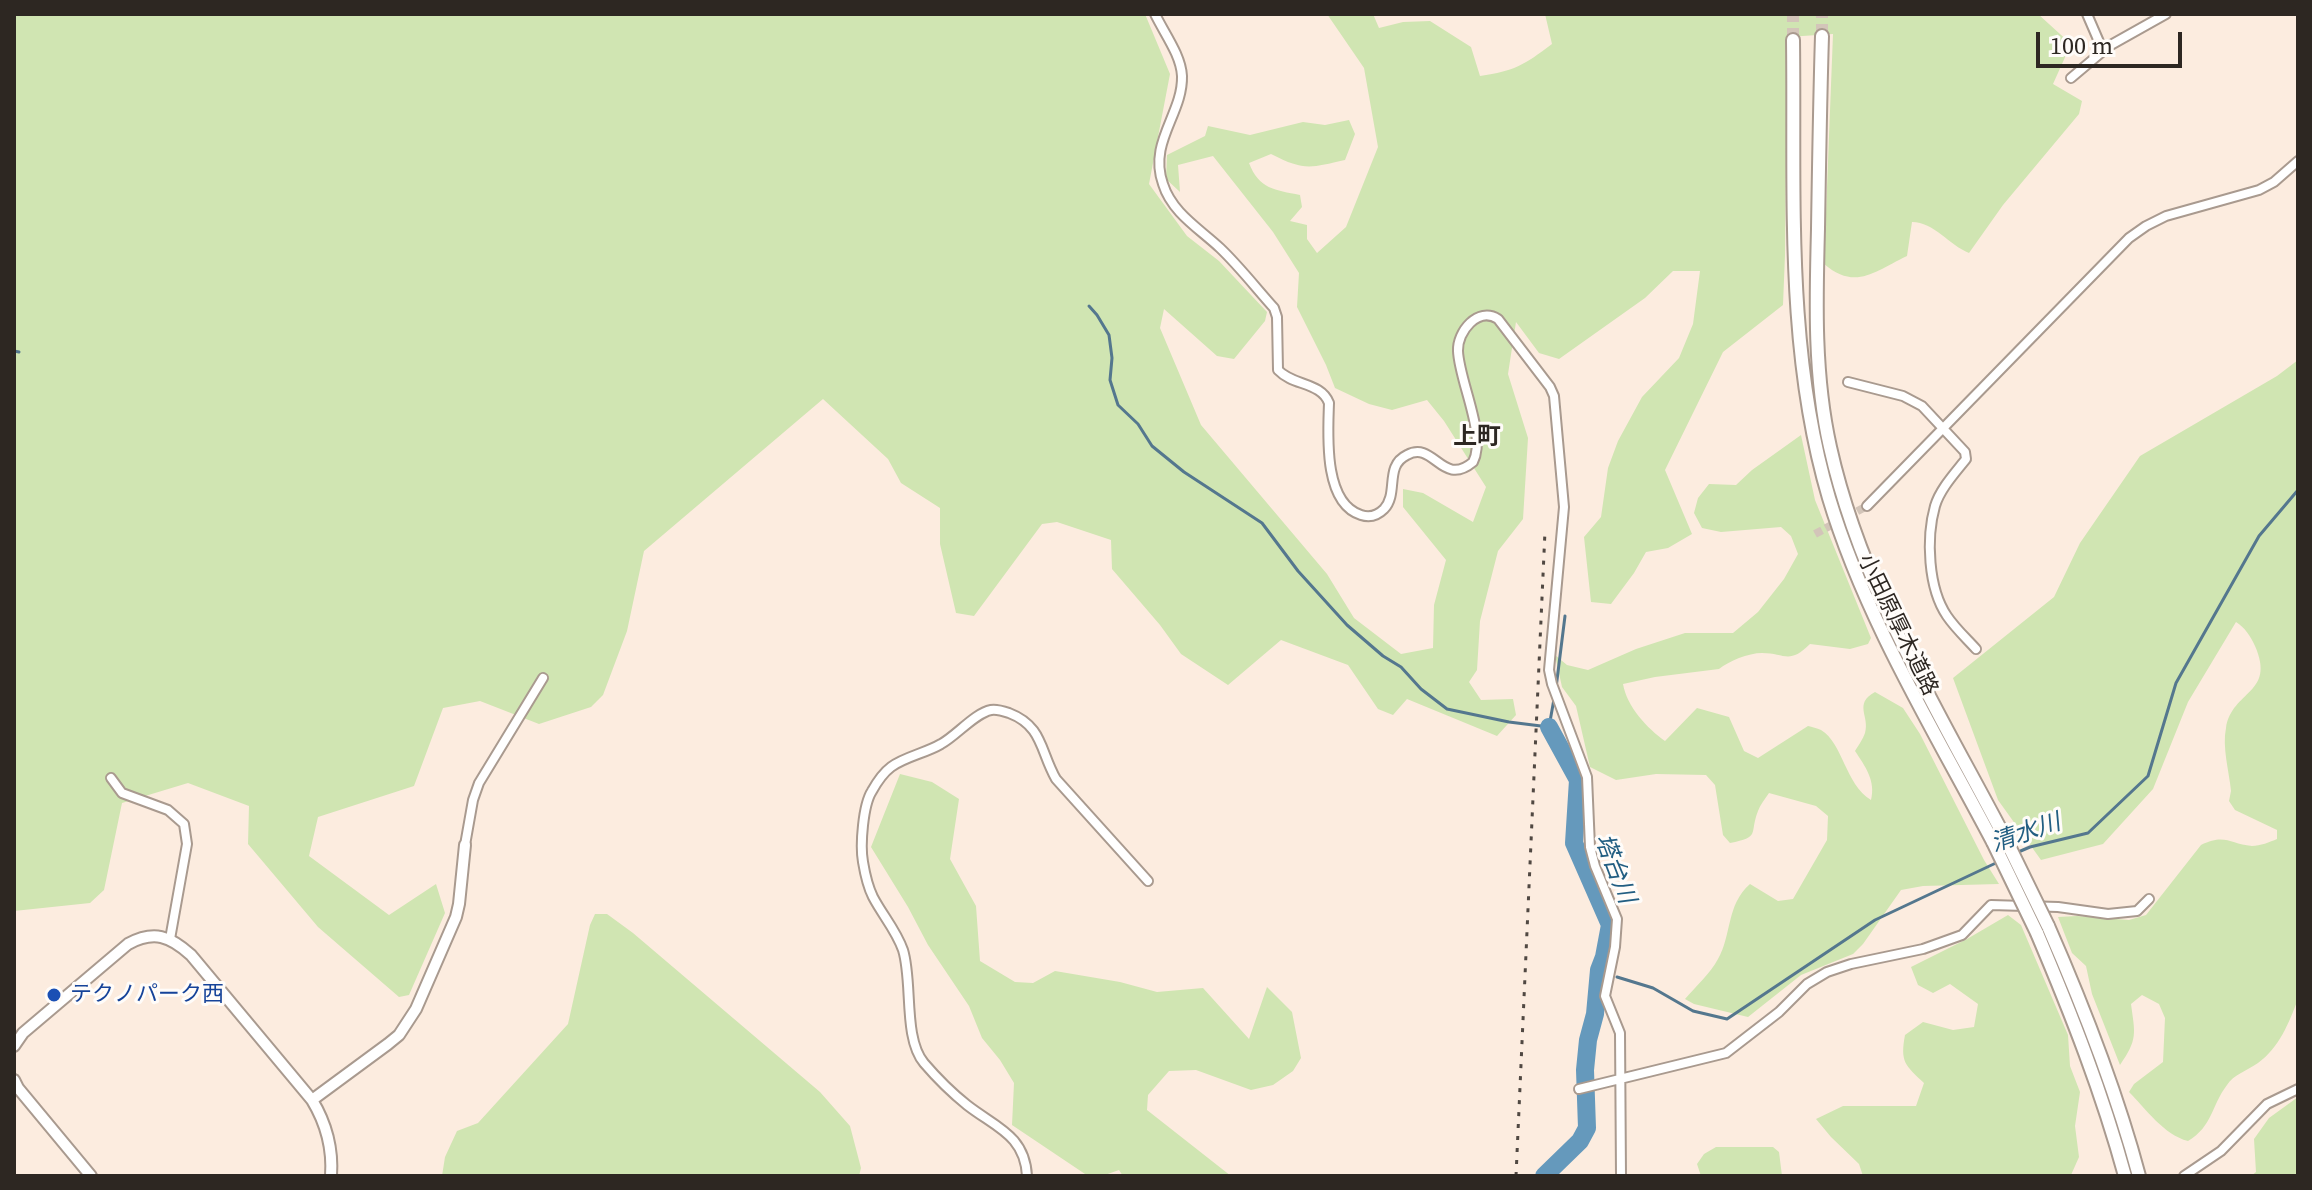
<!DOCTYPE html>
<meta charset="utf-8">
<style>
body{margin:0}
#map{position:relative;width:2312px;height:1190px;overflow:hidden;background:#fcecdf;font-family:"Source Serif 4",serif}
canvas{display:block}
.frame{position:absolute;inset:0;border:16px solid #2d2722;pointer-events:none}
.scale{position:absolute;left:2036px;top:32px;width:146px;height:36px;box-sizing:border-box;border:4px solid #2d2722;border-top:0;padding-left:10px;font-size:24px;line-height:28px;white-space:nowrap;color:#2d2722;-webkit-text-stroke:6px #fffcf9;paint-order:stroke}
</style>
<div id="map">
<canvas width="2312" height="1190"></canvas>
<div class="frame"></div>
<div class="scale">100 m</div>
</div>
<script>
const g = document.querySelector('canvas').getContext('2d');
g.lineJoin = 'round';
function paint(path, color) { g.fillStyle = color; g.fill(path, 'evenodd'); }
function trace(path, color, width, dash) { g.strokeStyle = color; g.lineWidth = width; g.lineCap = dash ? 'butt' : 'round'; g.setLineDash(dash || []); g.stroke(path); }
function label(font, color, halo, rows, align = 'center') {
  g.font = font + ' "Source Serif 4","Noto Sans JP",serif'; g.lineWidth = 6; g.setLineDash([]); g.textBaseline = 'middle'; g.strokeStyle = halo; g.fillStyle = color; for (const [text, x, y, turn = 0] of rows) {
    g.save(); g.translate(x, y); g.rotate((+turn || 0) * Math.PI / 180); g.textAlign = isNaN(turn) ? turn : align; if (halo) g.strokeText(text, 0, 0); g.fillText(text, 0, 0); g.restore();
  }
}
paint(new Path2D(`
 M14,14h1131l25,60 -21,110 38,52 32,25 48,51 -2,9 -31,38 -17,-3 -53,-47 -4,19 41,97 126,149 27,44 47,36 32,-6 1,-43 12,-45 -43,-53v-18l20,4 50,29 13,-35 -42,-66 -17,-21 -35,10 -23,-6 -34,-16 -9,-23 -29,-58 2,-34 -26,-41 -60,-76 -35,9 2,27 -14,-13 1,-24 38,-19 3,-10 42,9 53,-13 22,3 24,-5 6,14 -10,26c-35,8 -41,11 -74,-6l-22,9c10,26 26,27 51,32l2,12 -12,14 17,4v14l10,14 29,-26 32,-80 -14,-79 -37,-54h46l6,14 24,-6 27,-1 41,26 9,29c35,-5 44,-11 72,-32l-7,-30h493l33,30 -18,40 29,17 -3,13 -76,91 -34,48c-20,-8 -35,-31 -57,-31l-5,34c-32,15 -51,35 -83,8l9,-230 -46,3 -2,218 -2,50 -60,47 -58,118 27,64 -24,14 -22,4 -12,21 -23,31 -20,-2 -7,-65 17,-20 7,-49 10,-27 24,-44 37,-39 14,-34 7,-53h-27l-28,27 -86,61 -20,-6 -23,-31 -8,52 20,64 -5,81 -25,32 -18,70 -3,49 -8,12 12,18 32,-1 3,16 -19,21 -90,-37 -14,16 -15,-6 -30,-44 -67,-25 -53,45 -47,-31 -21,-29 -48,-56 -1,-29 -54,-18 -15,2 -68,92 -18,-3 -16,-69v-36l-39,-25 -13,-24 -65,-60 -179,152 -17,80 -24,64 -12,12 -52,17 -59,-23 -37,7 -29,78 -96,31 -9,39 80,59 47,-31 9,29 -36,82 -10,2 -81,-70 -70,-83 1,-38 -61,-23 -66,20 -18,87 -14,13 -76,8z
 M2298,360v639c-9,24 -19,49 -40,64 -10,7 -25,12 -31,22 -16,21 -14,41 -39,56 -24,-6 -42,-32 -59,-49l5,-8 29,-22 2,-44 -6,-14 -17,-9 -11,9c4,30 7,35 -11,61l-28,-71 -6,-28 -14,-13 -14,-36 19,-1 52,4 17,-5 55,-70c24,-12 29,-1 51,1 8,0 18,-4 25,-7v-9l-42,-20 -6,-9 2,-10c-2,-20 -9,-44 -5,-63 6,-38 50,-34 29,-82 -5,-11 -10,-18 -19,-24l-48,80 -35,87 -50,55 -62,16 -43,-60 -45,-122 101,-81 26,-54 60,-87 137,-80z
 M1801,435l14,65 56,138 -3,6 -18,5 -40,-5c-21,21 -25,9 -48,9 -14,0 -33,8 -43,16l-64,8 -32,7c4,23 24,44 42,57l32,-33 32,9 15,34 14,7 50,-32c4,1 9,2 13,4 22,13 24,54 50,70 5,-19 -6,-34 -16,-49 3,-5 8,-12 10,-18 5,-17 -12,-29 10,-41l28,16 17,26 64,126 15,24 -76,2 -22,4 -38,54 -10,10 -52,21 -53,42 -54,-13 -9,-5c11,-13 25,-25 33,-40 14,-24 8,-54 32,-75l28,17 15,-2 34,-59 1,-24 -12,-10 -47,-13c-4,6 -9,12 -11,18 -9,23 3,26 -28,32l-7,-8 -8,-50 -9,-10 -50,-1 -40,6 -26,-13 -14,-61 -14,-19 -7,-32 12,10 21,5 48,-21 49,-16h48l25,-21 26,-33 14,-25 -7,-18 -10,-9 -60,5 -19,-4 -8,-15 4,-15 11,-14 27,1 16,-15z
 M900,774l32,8 27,17 -9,60 26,47 4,55 35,21 18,1 22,-12 65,11 37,10 46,-4 46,51 18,-52 25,25 9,46 -8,13 -20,14 -22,5 -55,-20 -27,1 -21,24 -1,15 84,66h-108l-4,-6 -17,6h-14l-76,-51 2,-42 -14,-23 -18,-22 -13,-32 -41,-61 -20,-38 -37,-60z
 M595,914h12l26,19 187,159 30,34 11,42 -2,8h-417l3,-19 12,-26 21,-8 90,-99 22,-99z
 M2008,915l13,10 47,110 2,31 10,26 -5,34 4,31 -8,18 -208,1 -4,-12 -28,-27 -15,-18 27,-13h73l8,-23c-19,-18 -24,-21 -19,-48l18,-13 30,8 21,-3 4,-23 -28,-20 -17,9 -15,-8 -7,-18 56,-28z
 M2298,1097v79h-47l5,-4 -2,-33 15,-21z
 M1716,1147h57l6,5 3,24h-81l-4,-12 7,-10z`), '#d0e5b2');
trace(new Path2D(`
 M1089,306l8,9 12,20 3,23 -2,22 8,25 20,19 14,22 32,26 78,51 36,48 49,54 36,31 18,11 20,22 26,20 62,13 40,5 5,-28
 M14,351l5,1
 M1556,688l9,-72
 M2016,853l14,-6 58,-14 60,-57 28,-93 83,-147 39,-46
 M1599,970l5,2
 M1617,977l36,11 40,23 34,8 148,-99 123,-58`), '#54778e', 3);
trace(new Path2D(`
 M1544,1176l36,-35 7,-13 -2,-58 3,-30 7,-26 4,-44 5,-13 6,-32 -36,-82 4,-63 -29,-53`), '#6599bc', 18);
trace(new Path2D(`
 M1815,534l52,-28`), '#d3c5b9', 8, [8, 4]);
trace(new Path2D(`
 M1822,36v-22
 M1793,40v-26`), '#d3c5b9', 12, [12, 6]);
const minor = new Path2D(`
 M1155,14c9,19 26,41 27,62 1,38 -34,66 -19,108 9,29 37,45 57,64 19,18 36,40 54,60l3,9 1,53c15,16 43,12 51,33 -1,31 -6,100 32,112 9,3 17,0 23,-6 15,-16 0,-43 23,-54 27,-15 35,33 66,7 14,-27 -14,-81 -15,-111 -1,-19 20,-45 40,-32l52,68 4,9 10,111 -15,163 3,14 35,93 3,70 5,19 22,53 -2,28 -10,49 15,37 1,143
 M2087,14l16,37
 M2071,78l38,-32 57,-32
 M1848,382l55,14 19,10 43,46 1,7c-11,14 -26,30 -31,47 -9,32 -7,82 12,110 8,12 20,23 29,33
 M1867,506l262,-268 17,-12 20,-10 93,-26 15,-8 24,-21
 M111,778l11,15 46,17 16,14 3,20 -17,95
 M465,845l8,-45 6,-17 64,-105
 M1579,1089l147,-36 53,-41 28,-28 20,-12 24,-8 72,-15 39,-14 29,-30 67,2 50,7 29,-3 12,-12
 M1027,1176c-2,-41 -32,-49 -60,-71 -15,-12 -31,-28 -43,-42 -21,-25 -11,-81 -21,-113 -7,-20 -20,-34 -30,-53 -5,-10 -8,-23 -10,-35 -3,-17 0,-57 9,-71 5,-9 11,-18 19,-24 13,-10 35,-14 50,-23 15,-8 34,-31 50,-34 5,-1 12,1 18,3 34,13 31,38 47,66l92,102
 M2184,1176l37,-25 46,-47 31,-15`);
const tertiary = new Path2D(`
 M14,1046l9,-13 105,-89c26,-14 42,-8 63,11l121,145c14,23 21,48 19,76
 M14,1080l4,8 73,88
 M312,1100l76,-56 11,-9 17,-26 40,-92 3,-13 6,-59`);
const trunk = new Path2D(`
 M1822,36c-2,64 -3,129 -4,193 -2,73 -4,147 12,218 31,140 109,265 175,391
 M1793,40c2,152 -8,310 36,458 36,120 106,234 164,344
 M2048,926c36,82 68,164 91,250
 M2037,933c34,80 65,159 88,243`);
trace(minor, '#a99a8f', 12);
trace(tertiary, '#a99a8f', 14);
trace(trunk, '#a99a8f', 16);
trace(minor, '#fff', 8);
trace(tertiary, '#fff', 10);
trace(trunk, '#fff', 12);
trace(new Path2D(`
 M1516,1176l29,-645`), '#504842', 3, [4, 8]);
const trunkBridge = new Path2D(`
 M2005,838l43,88
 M1993,842l44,91`);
trace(trunkBridge, '#a99a8f', 16, []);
trace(trunkBridge, '#fff', 12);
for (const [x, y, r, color] of [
 [54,995,8,"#1a4fb4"]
]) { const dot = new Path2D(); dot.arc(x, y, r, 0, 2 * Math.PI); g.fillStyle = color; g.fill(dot); trace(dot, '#fffcf9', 3); }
label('22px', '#2d2722', '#fffcf9', [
 ["小田原厚木道路",1897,625,64]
]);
label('22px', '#164399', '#fffcf9', [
 ["テクノパーク西",70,995]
], 'left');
label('bold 24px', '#2d2722', '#fffcf9', [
 ["上町",1477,438]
]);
label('italic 24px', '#225e82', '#fffcf9', [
 ["清水川",2026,834,-19],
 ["塔台川",1614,869,69]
]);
</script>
